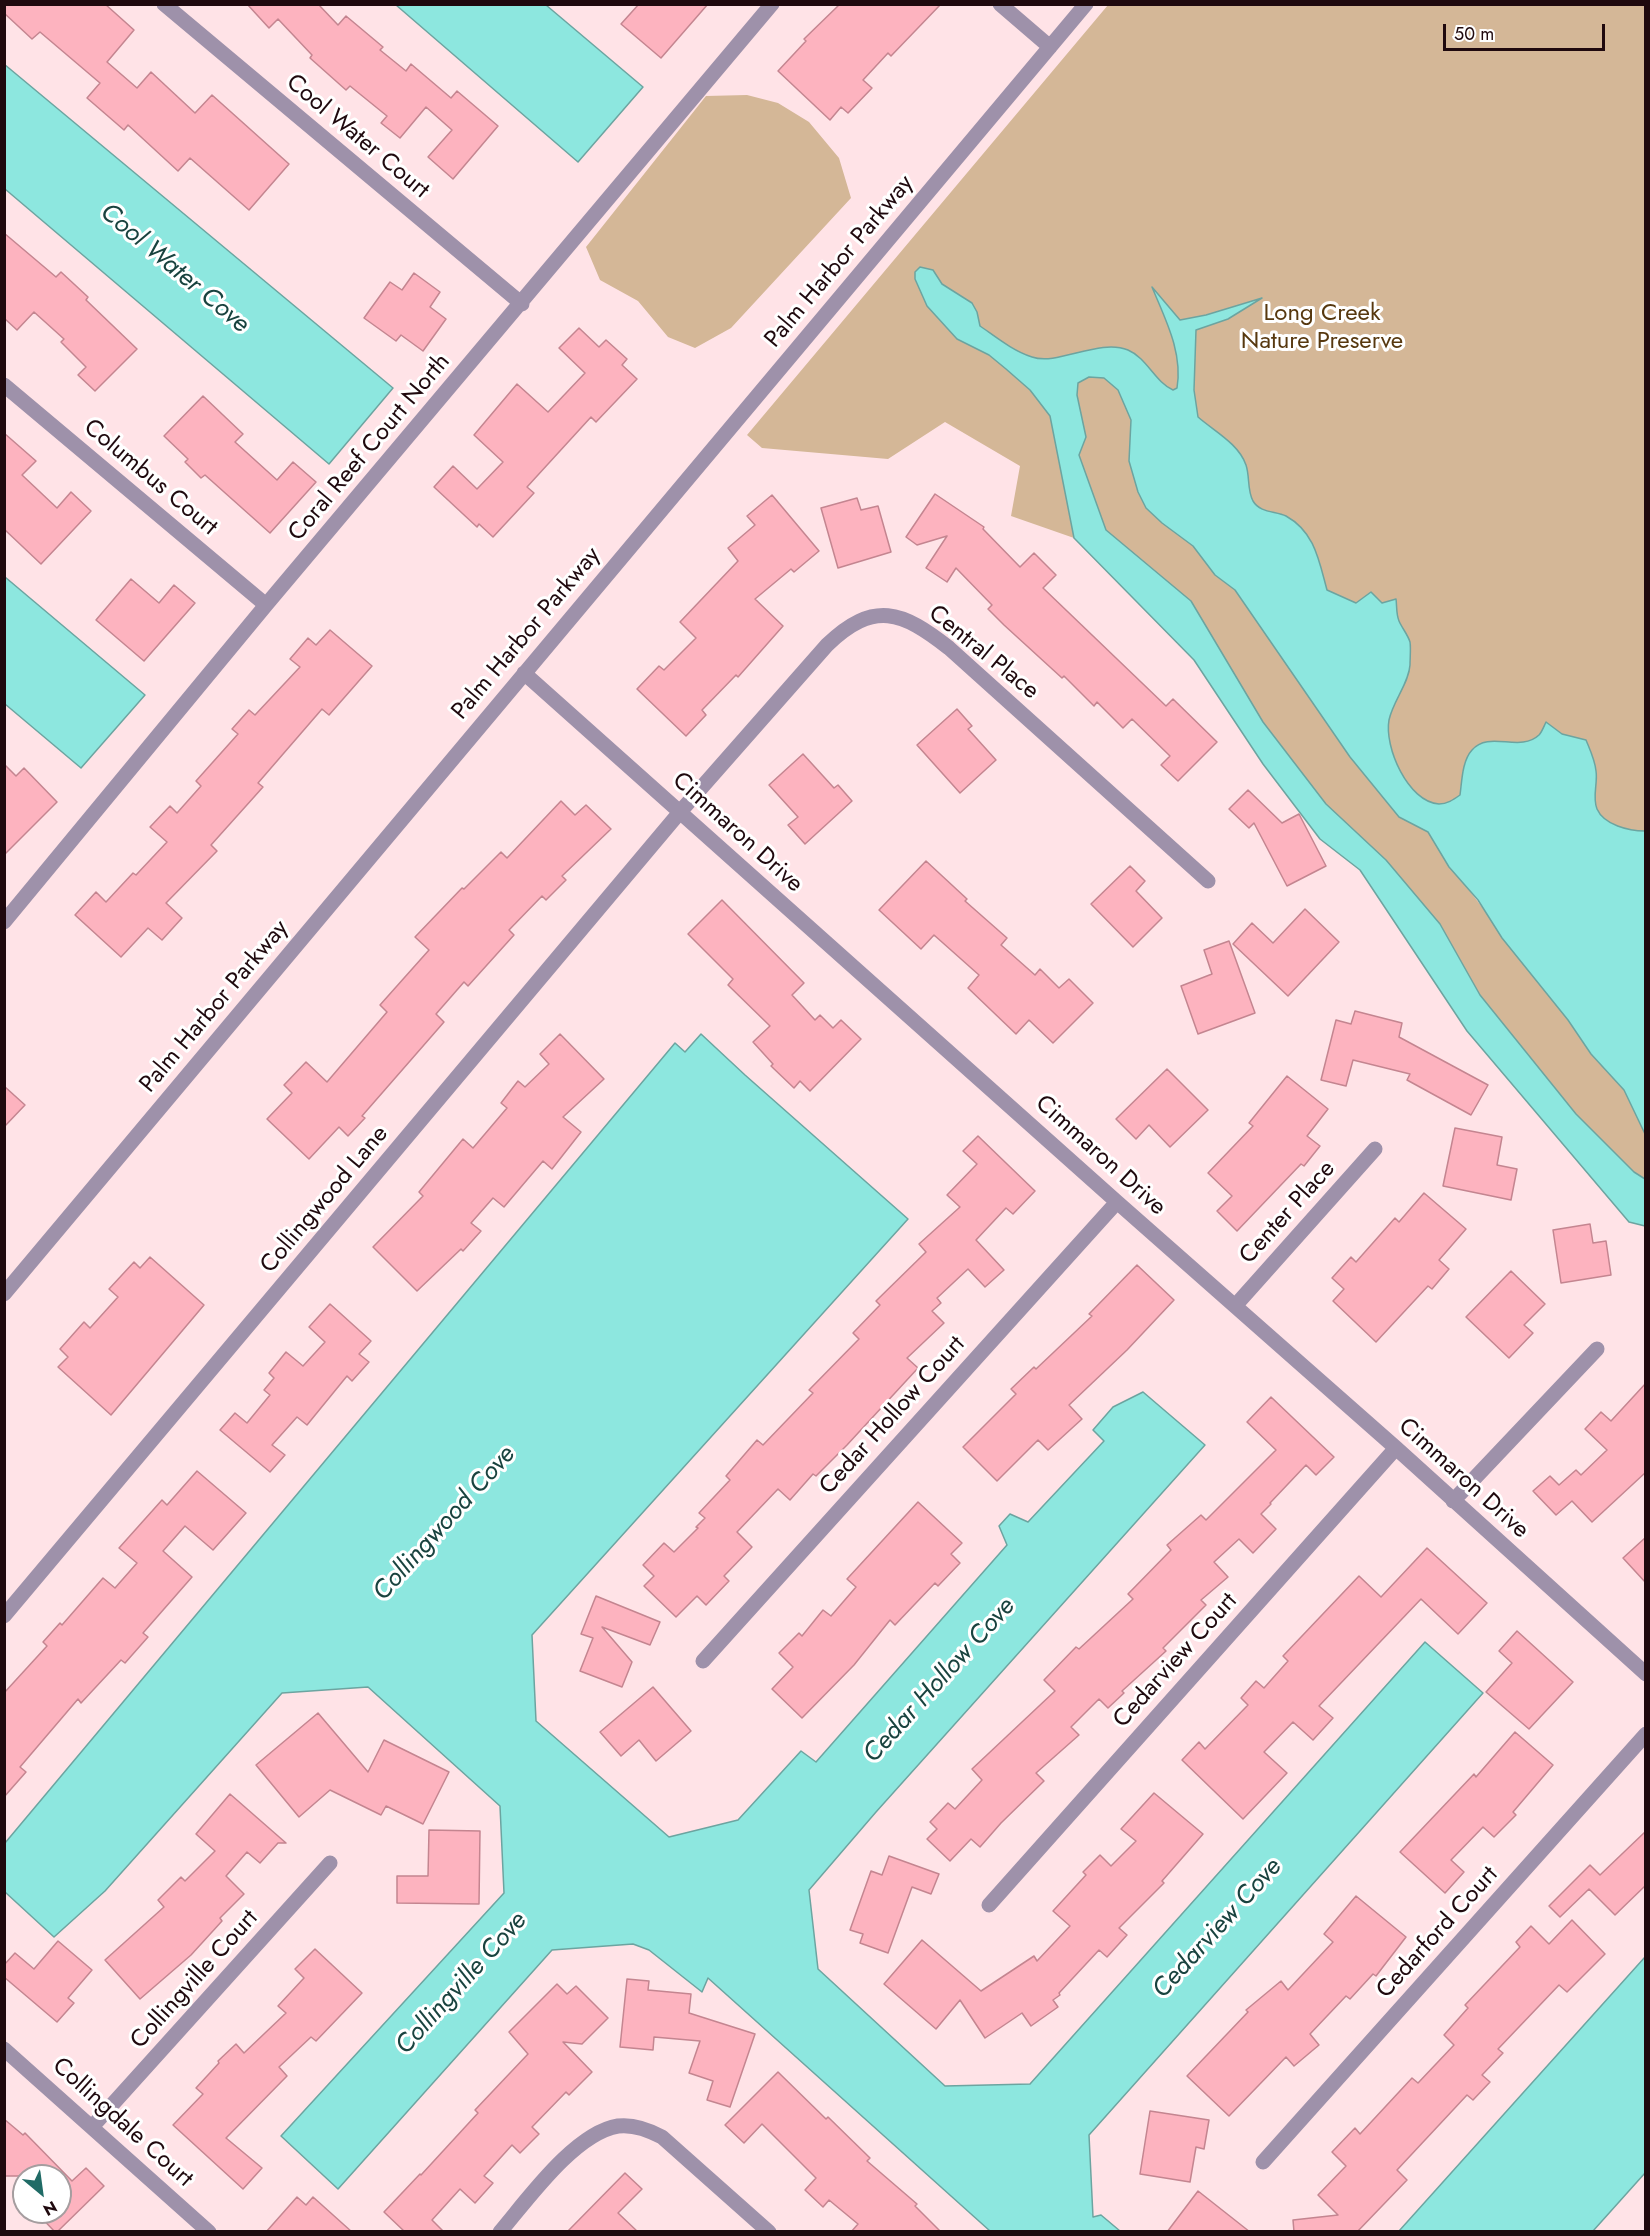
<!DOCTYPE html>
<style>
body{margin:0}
#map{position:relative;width:1650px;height:2236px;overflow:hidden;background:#ffe3e7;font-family:Jost,sans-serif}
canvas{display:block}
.frame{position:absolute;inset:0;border:6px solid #1f090e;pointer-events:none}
.north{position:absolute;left:12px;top:2164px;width:60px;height:60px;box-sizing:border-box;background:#fff;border:2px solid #a59d9f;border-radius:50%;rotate:151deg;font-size:16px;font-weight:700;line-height:24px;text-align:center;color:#1f090e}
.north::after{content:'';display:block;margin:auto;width:21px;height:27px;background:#206b66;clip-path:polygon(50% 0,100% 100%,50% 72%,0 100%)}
.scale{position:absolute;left:1443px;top:24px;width:162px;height:27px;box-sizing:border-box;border:3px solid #1f090e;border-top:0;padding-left:8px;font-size:18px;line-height:21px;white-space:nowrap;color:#1f090e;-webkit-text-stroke:4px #fff;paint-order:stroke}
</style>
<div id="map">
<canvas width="1650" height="2236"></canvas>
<div class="frame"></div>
<div class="north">N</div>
<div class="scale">50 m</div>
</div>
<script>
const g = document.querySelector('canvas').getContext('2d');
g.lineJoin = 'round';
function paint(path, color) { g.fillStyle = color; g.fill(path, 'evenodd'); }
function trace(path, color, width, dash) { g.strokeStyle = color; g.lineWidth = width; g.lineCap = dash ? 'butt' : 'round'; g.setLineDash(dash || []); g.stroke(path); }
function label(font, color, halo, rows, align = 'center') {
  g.font = font + ' Jost,sans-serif'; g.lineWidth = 6; g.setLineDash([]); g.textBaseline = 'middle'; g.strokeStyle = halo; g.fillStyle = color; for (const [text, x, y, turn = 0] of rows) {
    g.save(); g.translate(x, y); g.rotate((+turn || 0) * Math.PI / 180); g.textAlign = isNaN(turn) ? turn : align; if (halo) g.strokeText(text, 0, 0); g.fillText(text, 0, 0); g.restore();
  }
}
paint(new Path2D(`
 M1108,5h537v826c-16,0 -41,-6 -48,-22 -5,-12 1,-26 -1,-38 -1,-10 -6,-21 -10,-31l-158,92 41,58 99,130 23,34 33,36 21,44v45l-11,-7 -58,-58 -96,-119 -40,-71 -120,-85 -57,-75 -69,-104 -120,-122 -63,-22 9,-50 -75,-44 -57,37 -126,-11 -15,-13z
 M747,95l31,8 31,19 30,36 12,40 -120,130 -36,20 -27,-11 -30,-36 -38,-21 -14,-33 120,-151z`), '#d4b797');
const water = new Path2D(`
 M396,5h150l97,82 -65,75z
 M4,64l389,324 -64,76 -324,-275z
 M920,267l13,3 9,14 30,19 5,9 3,14c16,11 33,25 52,31 26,9 67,-19 96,-7 19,8 27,32 45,40l4,-2c6,-36 -12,-69 -25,-101l28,33 26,-5 56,-17 -34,21 -32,11 -2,60 4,27c16,14 41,27 48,48 4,12 1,25 7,36 7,12 22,10 33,15 29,16 33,45 41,74l29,13 15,-11 11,11 14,-4c1,7 0,15 3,22 3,7 9,14 11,21 1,6 0,16 0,23 -1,18 -17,36 -21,55 -5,27 19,82 50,84 8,0 14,-4 21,-9 2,-14 2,-34 12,-45 17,-20 48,3 67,-15 3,-3 5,-9 7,-13l16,12 24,6c4,10 9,20 10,31 2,12 -4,26 1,38 7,16 32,22 48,22v303l-21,-44 -33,-36 -23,-34 -66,-82 -24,-38 -29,-33 -21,-35 -29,-15 -49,-60 -115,-167 -20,-15 -22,-29 -31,-23 -16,-15 -8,-16 -9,-31 2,-41 -13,-30 -14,-12 -15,-1 -11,6 -1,12 9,42 -7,18 27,75 85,71 72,121 63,82 60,56 54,64 40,71 96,119 58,58 11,7v47l-16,-4 -162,-191 -107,-161 -40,-31 -57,-75 -69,-104 -120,-122 -24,-122 -20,-26 -24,-21 -17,-14 -32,-16 -30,-33 -12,-27v-7z
 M5,577l140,118 -64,73 -76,-64z
 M701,1034l44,41 163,144 -376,416 4,86 133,116 69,-17 63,-69 15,11 191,-217 -8,-19 11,-12 18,8 76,-81 -11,-11 20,-23 30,-15 62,53 -329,367 -67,78 9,79 127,117 85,-2 395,-442 58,51 -394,442 4,82 8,-2 19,16h-130l-282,-253 -6,14 -53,-42 -16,-6 -81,6 -214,239 -57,-53 223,-243 -4,-87 -132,-119 -86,6 -177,198 -51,46 -49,-45v-49l670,-800 10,9z
 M1645,1957v216l-52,58h-194z`);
paint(water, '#8de7df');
trace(water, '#6ca4a0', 1.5);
const building = new Path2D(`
 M4,4h101l29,26 -27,32 30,26 14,-16 44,41 17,-18 77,69 -40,46 -59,-52 -12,13 -50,-46 -4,5 -37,-32 13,-15 -60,-51 -8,7 -28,-26z
 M247,4h71l20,21 8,-9 37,31 -3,3 26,21 5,-7 40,34 6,-7 41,35 -45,53 -25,-22 24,-27 -26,-23 -26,31 -19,-15 6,-7 -37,-30 -4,4 -36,-32 2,-3 -34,-36 -9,9z
 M639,4h69l-47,54 -40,-34z
 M840,4h101l-50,52 -3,-3 -25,27 9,8 -24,25 -7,-6 -11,13 -52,-49 28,-30 -2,-2z
 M4,233l52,44 5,-5 27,25 -2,3 51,49 -42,42 -17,-16 8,-8 -25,-25 3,-3 -30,-27 -17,18 -13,-12z
 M414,273l26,19 -10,15 16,12 -23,32 -22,-16 -5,6 -32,-23 26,-36 12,8z
 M579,328l20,19 7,-7 21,19 -5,6 15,14 -41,43 -5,-5 -64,70 7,6 -41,44 -14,-13 -2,3 -43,-40 19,-21 24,23 26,-27 -29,-27 43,-51 31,28 37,-39 -26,-25z
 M203,396l40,38 -8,8 42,38 16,-18 23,20 -46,51 -65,-58 -4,3 -16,-16 3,-3 -24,-23z
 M4,433l32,28 -14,14 35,33 14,-16 20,19 -50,53 -37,-35z
 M935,494l49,33 -1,2 37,38 14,-14 22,22 -13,13 123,118 7,-7 44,43 -39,39 -17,-16 9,-9 -38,-37 -9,9 -26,-26 -3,4 -30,-30 -2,2 -58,-53 -16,-16 4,-4 -36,-37 -9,14 -21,-14 21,-32 -30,9 -11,-8z
 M772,495l47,56 -25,21 -3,-3 -36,30 28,27 -45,51 -2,-2 -34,35 4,5 -20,21 -49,-47 22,-23 5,4 32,-32 -16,-16 58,-61 -10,-13 27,-23 -8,-9z
 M857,498l4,12 17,-4 13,46 -53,16 -17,-60z
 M131,579l28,24 15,-18 21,18 -51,58 -48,-41z
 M330,630l42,36 -43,49 -7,-6 -64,74 5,4 -52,58 6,6 -51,52 16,15 -20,22 -14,-12 -27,29 -46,-42 21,-23 10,10 27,-29 3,2 31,-33 -17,-15 20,-21 7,7 24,-27 -5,-5 42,-47 -6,-5 17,-19 6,5 45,-48 -10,-8 18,-21 8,7z
 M957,709l15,17 -4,3 28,31 -36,33 -43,-48z
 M803,754l31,34 4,-3 14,16 -47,43 -17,-19 10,-8 -29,-32z
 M4,764l12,12 8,-8 33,34 -53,53z
 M1248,790l34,33 17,-9 27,52 -39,20 -33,-63 -5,5 -20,-19z
 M561,801l14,14 11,-10 25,24 -49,47 4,4 -20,20 -4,-4 -33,34 5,5 -46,51 -4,-4 -28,32 8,8 -82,94 3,2 -17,18 -9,-9 -30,32 -42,-40 25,-26 -8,-8 22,-23 21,20 60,-70 -7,-7 49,-55 -14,-13 47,-49 2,1 37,-37 6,6z
 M926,861l41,38 -2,2 42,37 -6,7 34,30 5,-6 19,19 10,-9 24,24 -40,40 -24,-23 -13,14 -48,-46 11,-13 -45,-40 -13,14 -42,-39z
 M1130,866l15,15 -9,10 26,27 -29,29 -42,-43z
 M722,900l82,83 -12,12 23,25 5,-5 13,13 8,-8 20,19 -51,52 -10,-10 -6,7 -23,-22 2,-2 -20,-22 17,-16 -42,-41 5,-6 -45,-45z
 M1305,909l34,33 -51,54 -55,-52 19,-21 21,20z
 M1229,941l26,72 -57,21 -17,-48 31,-12 -8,-24z
 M1355,1011l47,12 -3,14 89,48 -17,30 -64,-35 3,-6 -57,-14 -7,26 -25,-6 15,-60 15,4z
 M560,1034l44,45 -41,38 18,15 -29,37 -9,-8 -39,46 -11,-9 -22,25 10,8 -18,20 -2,-2 -44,42 -44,-44 50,-51 -4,-4 44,-53 10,9 34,-40 -6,-5 17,-22 7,6 24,-23 -9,-10z
 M1167,1069l41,41 -38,37 -21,-22 -13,14 -20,-20z
 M1287,1076l41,33 -21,27 13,10 -16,20 -3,-2 -64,67 -20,-20 15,-15 -24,-23 45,-47 -4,-3z
 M4,1086l21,19 -21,22z
 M1455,1128l47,9 -5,28 20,4 -6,31 -68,-14z
 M978,1136l57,55 -22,23 -7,-6 -30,32 28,30 -19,17 -17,-18 -31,29 4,5 -9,8 12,12 -37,35 11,10 -71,77 -31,31 -3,-2 -23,26 -12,-11 -41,43 15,15 -28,29 5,5 -23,24 -9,-9 -21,21 -32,-31 10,-10 -11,-11 21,-22 10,9 24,-24 -2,-1 9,-9 -6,-5 31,-33 -4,-4 31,-36 6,5 50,-52 -4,-3 50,-51 -6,-6 27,-28 -4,-4 50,-49 -7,-8 41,-37 -13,-12 30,-31 -14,-13z
 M1424,1193l42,36 -27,31 10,9 -17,20 -4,-3 -52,56 -43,-41 11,-12 -12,-11 19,-21 5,5 39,-44 4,4z
 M1590,1224l3,19 13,-2 5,34 -50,8 -8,-53z
 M150,1257l54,48 -93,110 -53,-48 10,-10 -8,-8 24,-27 6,6 28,-31 -9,-8 25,-27 6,6z
 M1137,1265l37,35 -47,50 -58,55 13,14 -34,31 -10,-10 -41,41 -34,-34 53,-53 -5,-5 23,-22 2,2 56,-53 -3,-2z
 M1511,1271l34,33 -21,21 9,8 -24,25 -43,-41z
 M330,1304l41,37 -12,13 10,8 -17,19 -5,-5 -40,49 -10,-8 -25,28 13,10 -15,17 -50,-42 15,-17 12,10 23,-28 -6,-5 10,-12 -5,-5 17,-21 17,14 22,-24 -16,-15z
 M1646,1383v89l-54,50 -20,-21 -16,14 -23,-24 17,-15 9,9 17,-15 5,5 26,-25 -22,-21 16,-17 10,9z
 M1271,1397l63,60 -18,18 -10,-10 -36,38 1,1 -10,10 15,15 -23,24 -14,-14 -25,23 14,15 -27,23 5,5 -43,43 3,3 -44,40 2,2 -16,15 -9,-9 -28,28 8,8 -43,38 8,8 -43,42 -21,24 -9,-8 -21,22 -23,-22 10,-10 -7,-7 18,-19 7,6 27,-29 -10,-11 83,-78 -11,-11 32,-33 3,2 54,-50 -5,-5 43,-44 -4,-5 34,-30 5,5 70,-70 -29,-28z
 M197,1471l49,42 -33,37 -28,-24 -22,25 29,26 -49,56 5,4 -23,26 -4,-3 -40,43 -3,-4 -58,68 6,5 -22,25v-104l43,-47 -4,-4 17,-19 2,2 41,-47 12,10 22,-25 -18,-15 43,-48 5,5z
 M918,1502l44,41 -11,11 9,9 -22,23 -3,-3 -40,42 -5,-5 -36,45 -52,53 -30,-29 21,-22 -14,-14 20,-20 3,3 21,-26 8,6 25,-29 -9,-8z
 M1646,1537v46l-23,-25z
 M1427,1548l60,55 -29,31 -37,-35 -102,107 14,12 -20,22 -20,-18 -29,30 23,21 -44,46 -61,-59 17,-18 6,7 43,-44 -7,-7 15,-17 8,7 24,-27 -5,-5 76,-80 22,21z
 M596,1596l64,26 -10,23 -48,-18 30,35 -10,25 -42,-16 13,-33 -12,-4z
 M1517,1631l56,51 -44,47 -43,-37 26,-29 -13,-12z
 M653,1687l38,44 -35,30 -17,-21 -18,16 -21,-24z
 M318,1713l50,59 16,-32 65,32 -26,52 -37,-18 -5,9 -51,-25 -31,27 -43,-52z
 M1515,1732l38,33 -40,47 3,3 -22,22 -11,-10 -32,33 13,12 -19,21 -45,-41 74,-78 2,3z
 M1154,1793l49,41 -41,47 2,2 -45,45 8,7 -20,22 -8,-7 -40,43 1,2 -7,5 5,7 -27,19 -9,-13 -37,25 -25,-38 -24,29 -52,-45 38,-44 59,51 53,-35 3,5 33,-35 -17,-15 33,-36 -3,-3 17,-17 11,11 25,-25 -15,-12z
 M230,1794l56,49h-8l-18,20 -13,-11 -21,24 18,18 -24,24 2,3 -31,34 -51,44 -35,-39 59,-53 -6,-7 23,-23 4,4 30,-30 -19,-17z
 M429,1830l51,1 -1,73 -82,-1v-27h31z
 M1646,1831v54l-31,30 -26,-26 -29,28 -11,-11 41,-41 10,10z
 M889,1856l50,18 -8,20 -19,-7 -24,66 -28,-10 3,-9 -13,-4 21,-59 11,4z
 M1356,1896l50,41 -30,39 -3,-2 -23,25 -4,-3 -36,38 9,11 -25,21 -8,-9 -57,59 -42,-40 61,-64 -2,-2 35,-29 7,9 45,-48 -9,-8z
 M1572,1920l33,34 -38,38 -8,-7 -61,64 5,4 -21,22 8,7 -17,18 -6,-5 -70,75 10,10 -50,52h-63l-1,-12 45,-5 -20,-20 28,-29 -14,-14 23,-24 5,6 52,-56 6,5 36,-38 -10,-10 24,-27 -3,-3 55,-58 -4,-5 15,-16 18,18z
 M58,1941l34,29 -24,28 6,5 -17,19 -53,-45v-12l11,-12 19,16z
 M315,1949l47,44 -46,48 -5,-4 -32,30 8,9 -61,62 36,30 -19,21 -70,-64 30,-31 -7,-6 23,-25 -1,-2 18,-17 8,9 42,-40 -8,-7 26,-28 -9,-9z
 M627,1979l22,2 -1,9 43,4 -2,19 66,21 -25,73 -23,-7 6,-19 -24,-8 11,-32 -46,-4 -1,13 -33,-3z
 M557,1984l10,10 9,-8 32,32 -26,26 -19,-2 29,30 -23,23 -3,-3 -34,35 7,7 -19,19 -8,-8 -28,31 9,7 -18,20 -15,-14 -28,31 12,12h-39l-21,-20 36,-38 1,1 57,-62 -3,-3 53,-56 -19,-22z
 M778,2072l48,47 2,-2 42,41 -3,3 50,43 -2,2 26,26h-90l7,-8 -29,-24 -6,7 -18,-17 11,-12 -54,-54 -18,19 -19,-18z
 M1150,2111l59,9 -5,29 -8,-2 -6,35 -50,-8z
 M4,2119l19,16 2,-2 47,48 14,-13 18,18 -47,46h-2l-19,-20h24v-36h-56z
 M625,2173l17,16 -24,24 20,19h-71z
 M1198,2191l52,41h-83z
 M297,2197l9,8 7,-8 39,35h-86z`);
paint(building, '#fdb3bf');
trace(building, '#c48590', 1.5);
trace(new Path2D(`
 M164,4l358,300
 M1000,4l50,43
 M4,385l262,220
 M524,673l593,529 279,246 250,226
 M4,922l262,-317 506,-601
 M4,1294l1082,-1290
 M1235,1306l140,-157
 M1453,1501l144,-152
 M4,1616l676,-804 147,-167c47,-45 75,-34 122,3l259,233
 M703,1661l414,-459
 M989,1905l407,-457
 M4,2049l205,183
 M92,2127l238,-264
 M1263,2162l383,-428
 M500,2232c28,-33 75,-99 118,-106 16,-2 31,4 44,11l107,95`), '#9e91aa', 15);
label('24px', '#1f090e', '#fff', [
 ["Cool Water Court",357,137,40],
 ["Palm Harbor Parkway",840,262,-50],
 ["Coral Reef Court North",370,448,-50],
 ["Columbus Court",150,478,40],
 ["Palm Harbor Parkway",527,634,-50],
 ["Central Place",983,653,39],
 ["Cimmaron Drive",737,833,42],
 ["Palm Harbor Parkway",215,1007,-50],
 ["Cimmaron Drive",1100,1156,42],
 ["Collingwood Lane",325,1200,-50],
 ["Center Place",1288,1213,-48],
 ["Cedar Hollow Court",893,1416,-48],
 ["Cimmaron Drive",1463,1479,42],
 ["Cedarview Court",1176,1661,-48],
 ["Cedarford Court",1438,1933,-48],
 ["Collingville Court",195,1980,-48],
 ["Collingdale Court",122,2123,42]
]);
label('24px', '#57380f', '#fff', [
 ["Long Creek",1322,314],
 ["Nature Preserve",1322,342]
]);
label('italic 26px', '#19433f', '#fff', [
 ["Cool Water Cove",174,269,40],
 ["Collingwood Cove",445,1524,-48],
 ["Cedar Hollow Cove",940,1681,-48],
 ["Cedarview Cove",1218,1929,-48],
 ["Collingville Cove",462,1984,-48]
]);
</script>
